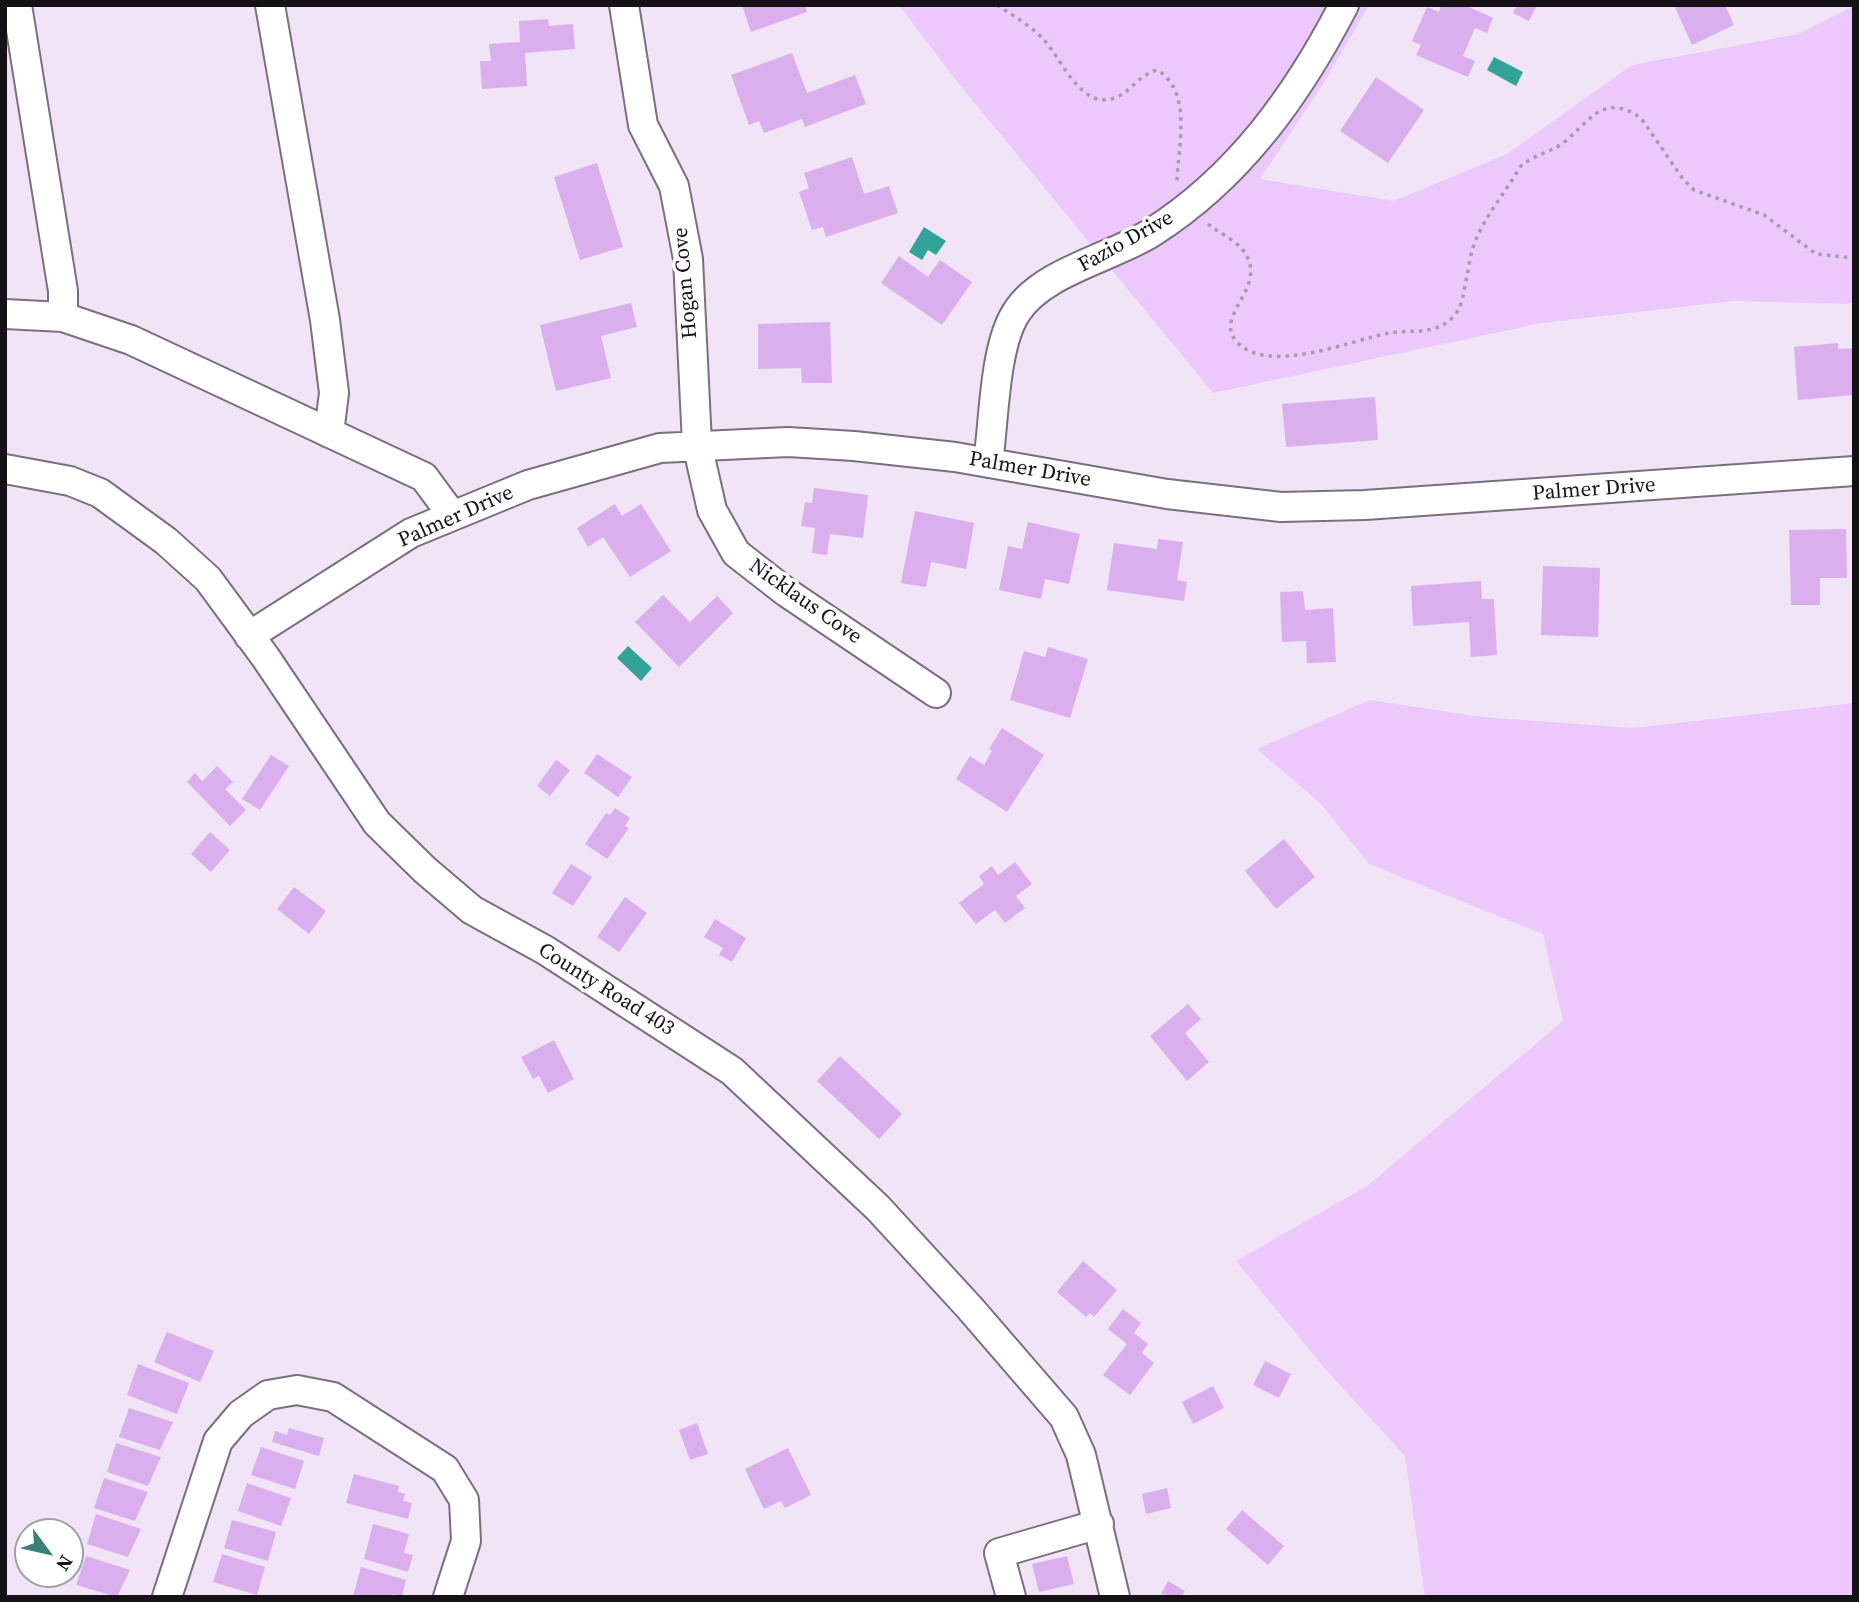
<!DOCTYPE html>
<style>
body{margin:0}
#map{position:relative;width:1859px;height:1602px;overflow:hidden;background:#f1e4f7;font-family:"Source Serif 4",serif}
canvas{display:block}
.frame{position:absolute;inset:0;border:7px solid #151117;pointer-events:none}
.north{position:absolute;left:14px;top:1518px;width:70px;height:70px;box-sizing:border-box;background:#fff;border:2px solid #a1a0a2;border-radius:50%;rotate:123deg;font-size:19px;font-weight:700;line-height:28px;text-align:center;color:#151117}
.north::after{content:'';display:block;margin:auto;width:24px;height:32px;background:#3a8077;clip-path:polygon(50% 0,100% 100%,50% 72%,0 100%)}
</style>
<div id="map">
<canvas width="1859" height="1602"></canvas>
<div class="frame"></div>
<div class="north">N</div>
</div>
<script>
const g = document.querySelector('canvas').getContext('2d');
g.lineJoin = 'round';
function paint(path, color) { g.fillStyle = color; g.fill(path, 'evenodd'); }
function trace(path, color, width, dash) { g.strokeStyle = color; g.lineWidth = width; g.lineCap = dash ? 'butt' : 'round'; g.setLineDash(dash || []); g.stroke(path); }
function label(font, color, halo, rows, align = 'center') {
  g.font = font + ' "Source Serif 4",serif'; g.lineWidth = 7; g.setLineDash([]); g.textBaseline = 'middle'; g.strokeStyle = halo; g.fillStyle = color; for (const [text, x, y, turn = 0] of rows) {
    g.save(); g.translate(x, y); g.rotate((+turn || 0) * Math.PI / 180); g.textAlign = isNaN(turn) ? turn : align; if (halo) g.strokeText(text, 0, 0); g.fillText(text, 0, 0); g.restore();
  }
}
paint(new Path2D(`
 M899,5h470l-46,79 -63,95 134,22 113,-47 125,-89 166,-31 56,-28v296l-6,2 -115,-3 -191,22 -329,70 -258,-314z
 M1370,700l112,17 151,11 221,-25v894h-429l-20,-141 -77,-84 -92,-111 131,-75 196,-165 -20,-87 -174,-70 -48,-60 -64,-55z`), '#edc8fd');
paint(new Path2D(`
 M1494,57l29,15 -7,14 -29,-16z
 M924,227l22,14 -10,14 -8,-5 -6,10 -13,-8z
 M628,646l24,22 -11,13 -24,-23z`), '#32a396');
paint(new Path2D(`
 M742,5h63l2,7 -56,20z
 M1441,5h24l28,13 -6,15 -12,-5 -12,28 12,5 -7,16 -52,-22 5,-10 -9,-4 15,-34 12,5z
 M1517,5h20l-8,16 -16,-8z
 M1674,5h51l9,20 -42,20z
 M548,19l1,7 24,-2 2,25 -50,4 2,33 -45,3 -2,-28h11l-2,-17 31,-2 -1,-21z
 M792,53l15,40 48,-18 11,29 -61,23 -3,-8 -38,14 -5,-12 -10,4 -18,-50z
 M1376,77l48,33 -36,53 -48,-32z
 M852,157l12,37 25,-8 9,27 -72,24 -3,-10 -11,3 -13,-38 10,-4 -5,-15z
 M597,163l26,84 -43,13 -26,-83z
 M899,256l29,21 12,-17 32,22 -30,43 -61,-42z
 M631,303l6,24 -36,9 10,42 -55,13 -16,-66z
 M830,322l2,61h-30l-1,-15 -43,1v-45z
 M1838,343v6l16,-1v47l-56,5 -4,-53z
 M1375,397l3,43 -92,7 -4,-43z
 M814,488l54,7 -5,43 -33,-4 -3,21 -15,-2 3,-25 -14,-2 4,-24 7,1z
 M615,504l7,12 19,-12 30,47 -41,26 -27,-40 -15,10 -11,-19z
 M915,511l59,12 -8,46 -35,-7 -5,25 -25,-4z
 M1028,522l52,12 -11,50 -24,-5 -4,20 -42,-9 9,-44 14,3z
 M1846,529l1,49h-27v27h-29l-2,-75z
 M1158,539l25,3 -6,38 10,2 -3,19 -77,-11 7,-47 43,6z
 M1543,566l57,2 -2,69 -57,-2z
 M1481,581l1,18h12l3,56 -26,2 -2,-35 -56,4 -2,-40z
 M1303,591l2,19 28,-2 3,54 -29,1 -1,-22 -24,1 -2,-50z
 M663,595l27,27 27,-26 16,17 -54,54 -44,-45z
 M1048,647l40,12 -18,59 -60,-18 14,-49 21,6z
 M1002,728l42,27 -37,57 -51,-33 14,-23 14,9 8,-14 -3,-2z
 M597,754l35,23 -14,20 -34,-24z
 M271,755l18,11 -29,44 -18,-11z
 M556,760l14,10 -20,26 -13,-10z
 M217,766l16,16 -8,7 21,21 -16,16 -43,-44 8,-9 7,8z
 M615,808l15,10 -5,8 4,2 -22,31 -22,-15 21,-31 4,2z
 M210,832l20,18 -19,22 -20,-18z
 M1284,839l31,38 -39,32 -31,-38z
 M1015,862l17,22 -16,12 9,12 -20,15 -10,-13 -19,14 -17,-21 25,-19 -5,-8 13,-10 6,9z
 M571,864l21,13 -19,29 -21,-13z
 M294,887l32,24 -17,23 -32,-25z
 M625,897l22,16 -28,39 -22,-15z
 M715,919l31,19 -14,24 -13,-7 4,-7 -19,-11z
 M1188,1004l13,15 -16,14 24,29 -22,19 -37,-45z
 M554,1040l20,39 -26,14 -9,-17 -6,3 -12,-22z
 M840,1056l62,58 -23,25 -62,-58z
 M1083,1261l34,29 -23,27 -4,-4 -4,4 -29,-25z
 M1123,1309l18,14 -7,10 14,11 -6,9 12,10 -24,32 -27,-20 24,-31 -19,-15z
 M167,1332l47,19 -14,31 -46,-20z
 M1265,1361l26,13 -12,24 -26,-13z
 M138,1364l51,19 -12,31 -50,-19z
 M1213,1386l11,22 -31,16 -11,-22z
 M129,1408l44,14 -13,28 -41,-13z
 M697,1423l11,31 -18,6 -11,-30z
 M289,1428l35,10 -5,18 -47,-14 3,-11 12,4z
 M116,1443l45,14 -13,29 -41,-14z
 M261,1447l43,14 -9,28 -44,-14z
 M788,1448l23,47 -26,13 -4,-7 -17,8 -19,-40z
 M354,1474l45,12 -1,6 7,2 -2,7 9,2 -4,16 -62,-16z
 M104,1478l44,14 -13,29 -41,-13z
 M247,1483l44,15 -10,28 -43,-15z
 M1167,1488l4,20 -25,6 -4,-20z
 M1242,1510l42,36 -16,19 -42,-36z
 M96,1514l45,15 -13,28 -41,-13z
 M232,1520l44,12 -8,29 -44,-13z
 M373,1524l36,10 -5,19 9,2 -5,17 -44,-13z
 M222,1554l43,13 -8,28 -44,-13z
 M86,1556l44,14 -13,27 -41,-12z
 M1067,1556l7,28 -35,8 -7,-28z
 M361,1567l45,13 -4,16 -9,-2 -1,3h-39z
 M1168,1581l17,10 -4,6 -20,-3z`), '#dbaeee');
const minor = new Path2D(`
 M17,5l46,286v26
 M270,5l55,315 9,73 -5,40
 M624,5l19,120 31,61 14,73 9,185 15,66 24,43 50,39 150,101
 M5,314l58,3 68,23 293,137 28,38
 M988,463c6,-41 6,-116 28,-150 25,-41 95,-55 135,-80 87,-55 146,-137 193,-228
 M5,469l65,12 30,12 66,48 42,38 58,79 111,165 48,47 47,40 73,40 187,121 146,137 91,99 95,110 17,38 34,142
 M249,636l162,-103 117,-48 132,-37 128,-6 66,4 101,11 212,37 114,13 84,-2 489,-34
 M167,1597l51,-156 23,-27 27,-19 29,-5 36,7 112,72 19,31 2,41 -18,56
 M1011,1597l-12,-44 100,-29`);
trace(minor, '#7a6f7f', 32);
trace(new Path2D(`
 M997,5c15,10 31,19 44,32 19,17 37,70 70,62 18,-4 27,-24 46,-29 36,21 21,76 20,111
 M1208,224c10,8 25,15 34,25 30,37 -29,65 -6,92 31,36 117,-2 154,-8 23,-4 46,3 64,-17 9,-10 9,-23 12,-35 3,-15 5,-33 12,-46 11,-24 29,-45 42,-68 13,-12 29,-14 43,-24 26,-20 39,-52 78,-25l42,61 11,11 70,25 52,39 38,4`), '#a59ba9', 3.5, [3.5, 5]);
trace(minor, '#fff', 28);
label('21px', '#151117', '#fff', [
 ["Fazio Drive",1126,242,-29],
 ["Hogan Cove",686,283,-95],
 ["Palmer Drive",1030,470,10],
 ["Palmer Drive",1594,490,-4],
 ["Palmer Drive",456,517,-24],
 ["Nicklaus Cove",805,602,35],
 ["County Road 403",606,990,32]
]);
</script>
